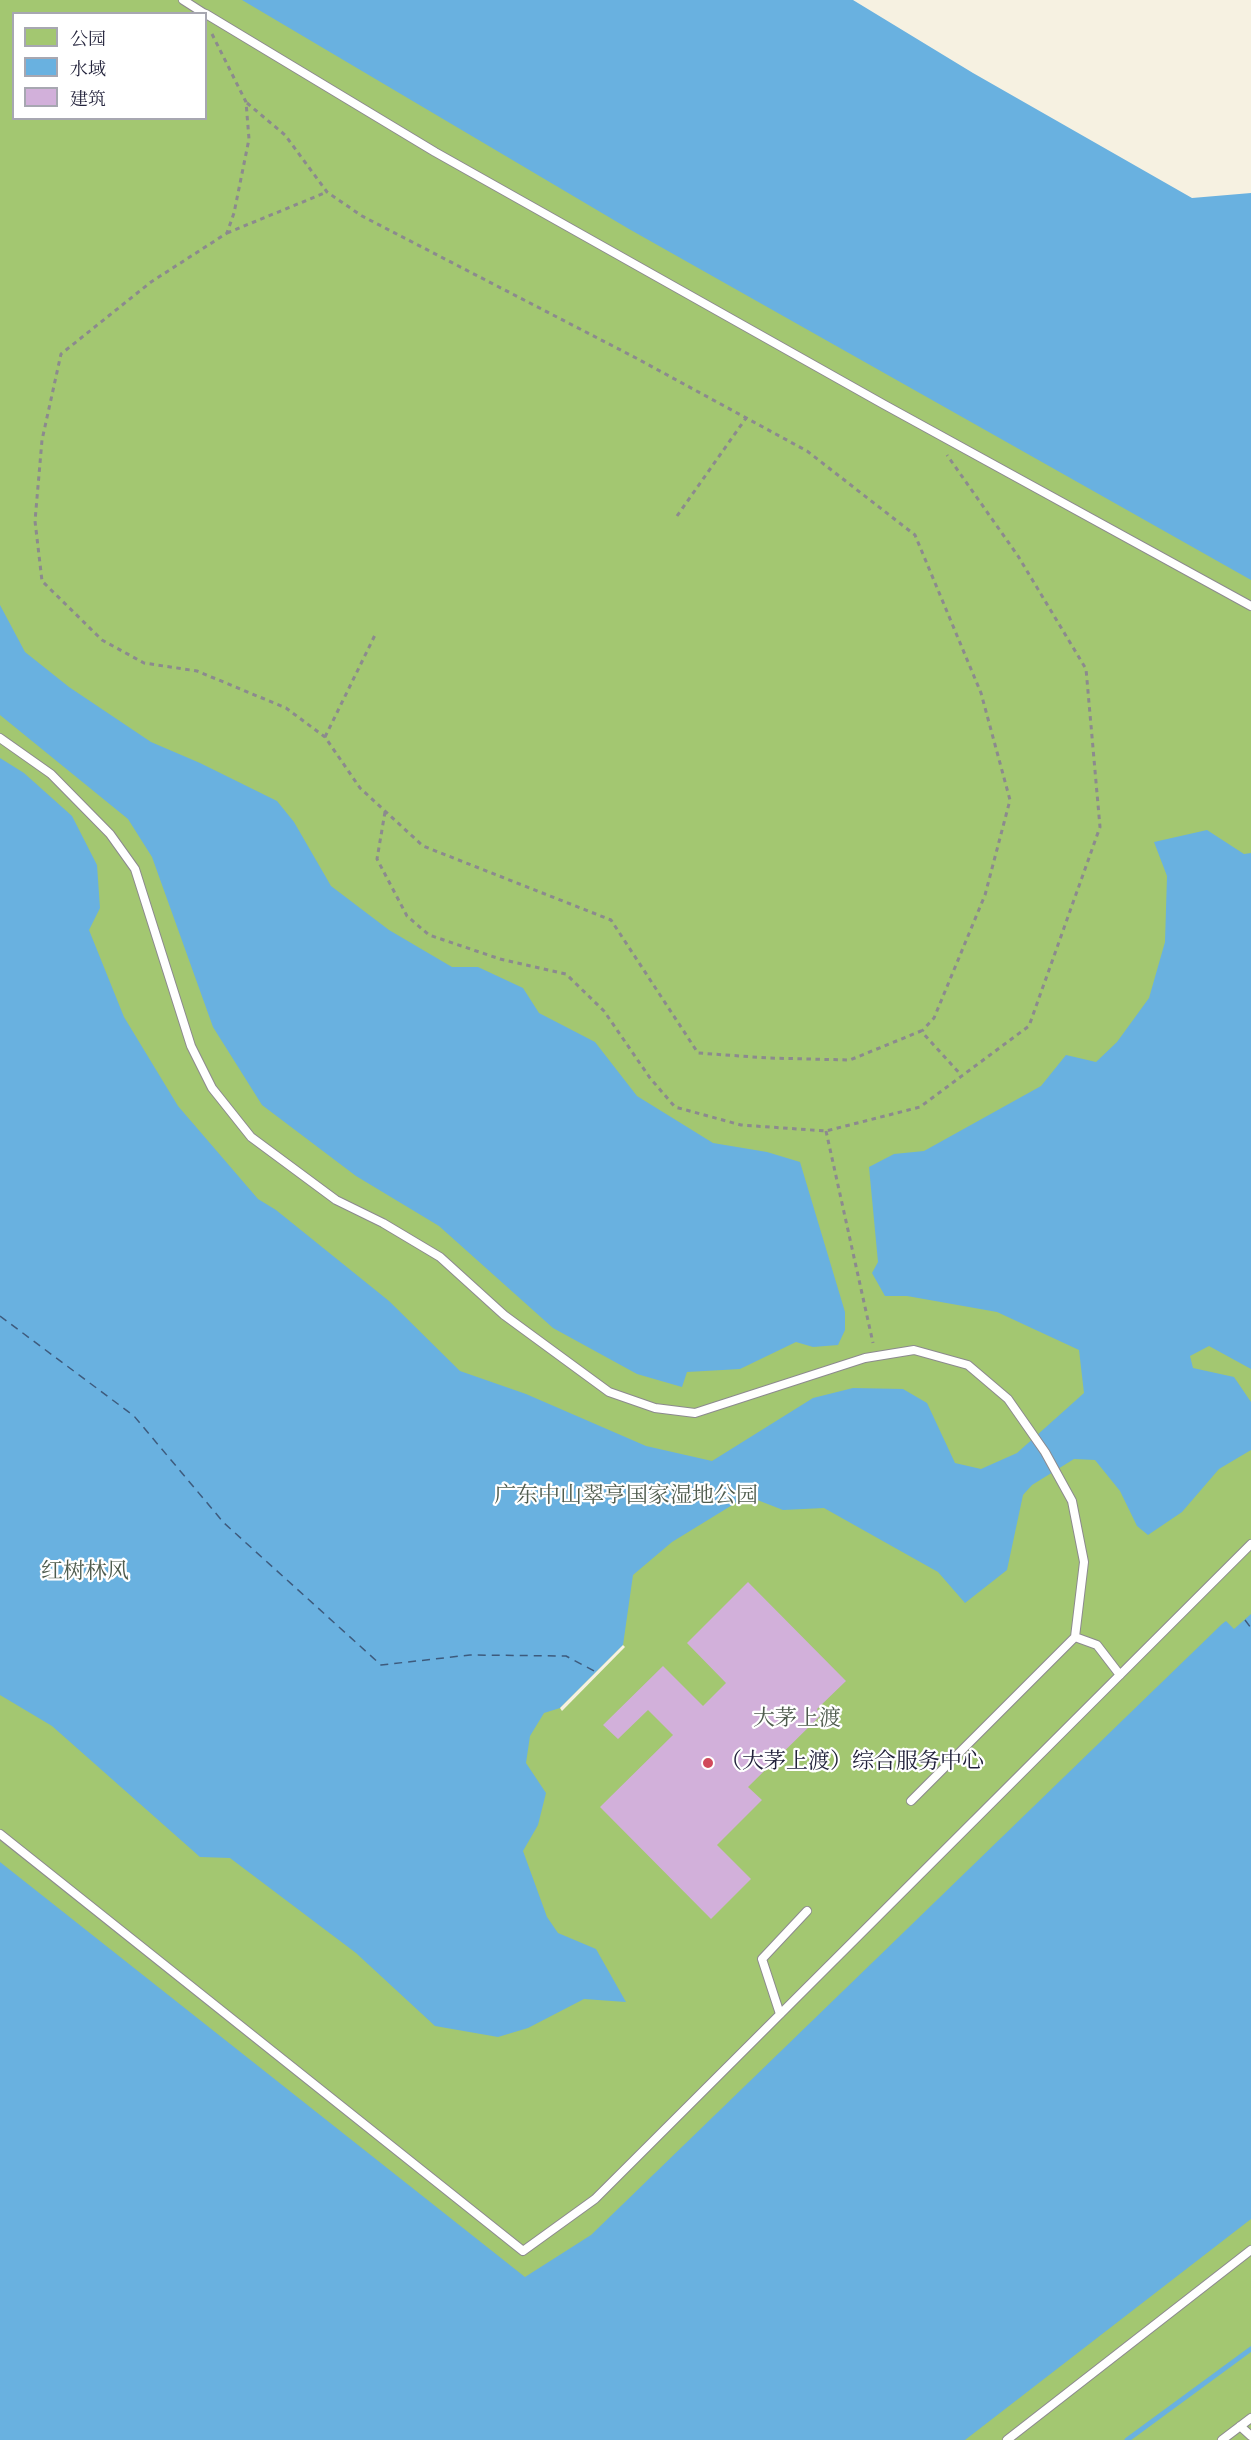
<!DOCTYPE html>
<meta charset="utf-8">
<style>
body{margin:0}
#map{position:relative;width:1251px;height:2440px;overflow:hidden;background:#f6f1e1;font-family:"IM FELL French Canon","Noto Serif SC",serif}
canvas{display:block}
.legend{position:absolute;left:12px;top:12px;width:195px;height:108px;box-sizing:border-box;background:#fff;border:2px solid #a7a7b1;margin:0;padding:8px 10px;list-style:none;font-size:18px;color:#22223b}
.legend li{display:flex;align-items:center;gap:12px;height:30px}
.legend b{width:30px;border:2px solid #a7a7b1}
</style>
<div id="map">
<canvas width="1251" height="2440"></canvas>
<ul class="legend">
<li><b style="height:16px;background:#a3c771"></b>公园</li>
<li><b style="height:16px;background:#69b1e0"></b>水域</li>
<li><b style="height:16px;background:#d2b0da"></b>建筑</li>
</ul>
</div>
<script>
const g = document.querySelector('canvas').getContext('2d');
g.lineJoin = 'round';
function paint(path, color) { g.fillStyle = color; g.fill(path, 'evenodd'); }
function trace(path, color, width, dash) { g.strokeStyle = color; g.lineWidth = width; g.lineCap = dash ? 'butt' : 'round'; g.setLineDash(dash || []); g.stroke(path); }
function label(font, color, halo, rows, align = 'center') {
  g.font = font + ' "IM FELL French Canon","Noto Serif SC",serif'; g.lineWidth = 4.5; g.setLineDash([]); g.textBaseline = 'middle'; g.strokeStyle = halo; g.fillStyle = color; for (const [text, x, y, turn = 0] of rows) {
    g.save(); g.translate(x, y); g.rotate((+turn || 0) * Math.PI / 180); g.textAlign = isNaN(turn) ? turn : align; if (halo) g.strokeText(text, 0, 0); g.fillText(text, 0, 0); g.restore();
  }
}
paint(new Path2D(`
 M0,0h273l978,555v1885h-1251zM14,14h192v104h-192z`), '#a3c771');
paint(new Path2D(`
 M242,0h611l120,73 219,125 59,-5v387l-622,-351z
 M0,605l25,47 44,35 82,55 49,21 77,38 17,21 37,64 58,44 63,37h26l45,21 16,25 56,29 42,54 76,47 54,9 33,10 45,150v18l-7,15 -25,2 -17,-5 -56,27 -53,3 -5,15 -45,-13 -84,-46 -114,-102 -83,-50 -94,-71 -49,-78 -61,-170 -24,-38 -128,-104z
 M0,758l24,15 48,43 25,49 3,43 -11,22 35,87 54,89 80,93 18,11 113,91 71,70 66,23 120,52 66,15 101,-63 40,-10 50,1 24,14 28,60 26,6 36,-16 67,-60 -5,-43 -82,-38 -90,-16h-22l-13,-23 6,-11 -9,-95 25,-13 30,-3 117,-65 25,-31 30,7 21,-20 32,-44 16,-56 2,-66 -13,-34 53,-12 37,24 7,-1v516l-42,-23 -19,10 3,12 41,9 17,25v48l-32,19 -37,43 -34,23 -11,-9 -17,-35 -25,-31 -21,-1 -42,26 -9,10 -16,75 -42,33 -27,-31 -114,-64 -41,2 -36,-14 -75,46 -39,33 -10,70 -63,63 -16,5 -14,23 -4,27 20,30 -8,32 -15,26 24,66 11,16 38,16 30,53 -42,-3 -56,29 -30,9 -63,-11 -79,-73 -126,-95 -30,-1 -148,-131 -52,-31z
 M1251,1614v605l-286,221h-965v-578l525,415 66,-42 631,-611 4,-3 8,8z`), '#69b1e0');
paint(new Path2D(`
 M623,1645l2,2 -63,64 -2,-3z`), '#f6f1e1');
trace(new Path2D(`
 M1127,2440l124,-91`), '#69b1e0', 5);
trace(new Path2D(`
 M0,1316l134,100 90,107 157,142 89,-10 96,1 30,16
 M1245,1620l6,8`), '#3e5b7d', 1.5, [8, 6]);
paint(new Path2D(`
 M748,1582l98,99 -29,28 3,7 -72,71 14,13 -45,45 34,34 -40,40 -111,-112 73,-72 -25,-25 -30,29 -15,-14 60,-59 40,40 23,-23 -39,-40z`), '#d2b0da');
const service = new Path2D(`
 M183,0l22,14
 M206,14l229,138 448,252 368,202
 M0,738l51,36 59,60 25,35 56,177 21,42 39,49 85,63 47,23 57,34 64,58 105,77 46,16 40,5 170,-55 49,-8 54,15 40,34 37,53 27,49 12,61 -9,75 -164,164
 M1075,1637l22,8 23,30
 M0,1834l523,417 72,-52 656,-655
 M780,2014l-18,-55 45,-48
 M1240,2426l11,10
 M1007,2440l244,-190
 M1222,2440l29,-22`);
trace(service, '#8c8a8e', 10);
trace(new Path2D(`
 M212,34l34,68 3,37 -15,74 -7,20 -76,49 -90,72 -19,86 -7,81 7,60 60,59 42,23 53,8 89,37 39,29 35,51 63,58 188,74 87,133 70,5 82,2 71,-29 41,45
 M247,103l38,32 42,57 35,24 274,142 171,93 108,84 66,158 29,107 -25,95 -51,123 -12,13
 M227,233l100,-41
 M677,516l69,-98
 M325,737l50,-102
 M385,812l-8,47 30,57 22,19 71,24 66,15 38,37 46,67 25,29 66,18 85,6 94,-24 109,-81 71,-199 -14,-158 -68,-113 -71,-101
 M826,1131l47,212`), '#8c8a8e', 3, [4.5, 4.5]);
trace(service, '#fff', 8);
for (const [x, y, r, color] of [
 [708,1763,6,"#d1495b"]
]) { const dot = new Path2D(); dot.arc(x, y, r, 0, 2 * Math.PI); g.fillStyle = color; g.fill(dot); trace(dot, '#fff', 2); }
label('22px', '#4f5c4e', '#fff', [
 ["广东中山翠亨国家湿地公园",626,1497],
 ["红树林风",85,1573],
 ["大茅上渡",797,1720]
]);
label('22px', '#22223b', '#fff', [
 ["（大茅上渡）综合服务中心",720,1763]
], 'left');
</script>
